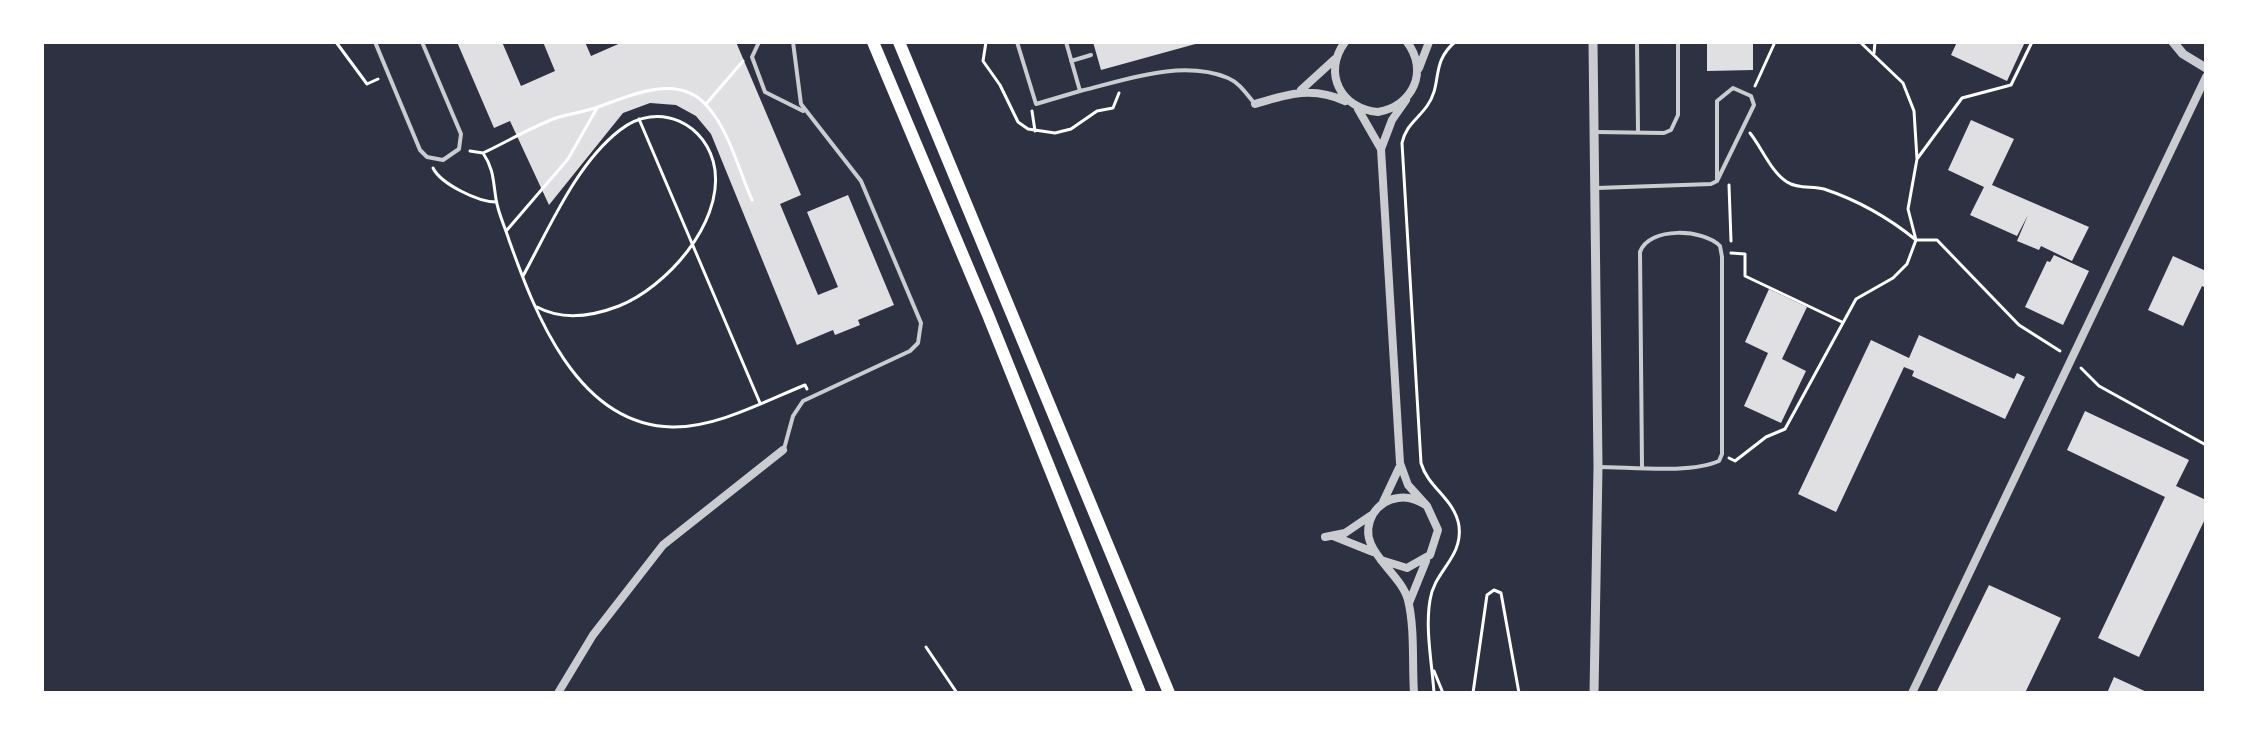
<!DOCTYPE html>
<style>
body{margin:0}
#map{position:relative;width:2248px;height:735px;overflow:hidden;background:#2d3142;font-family:Inter,sans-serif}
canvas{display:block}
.frame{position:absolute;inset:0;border:44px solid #fff;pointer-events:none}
</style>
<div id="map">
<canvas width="2248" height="735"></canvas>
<div class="frame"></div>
</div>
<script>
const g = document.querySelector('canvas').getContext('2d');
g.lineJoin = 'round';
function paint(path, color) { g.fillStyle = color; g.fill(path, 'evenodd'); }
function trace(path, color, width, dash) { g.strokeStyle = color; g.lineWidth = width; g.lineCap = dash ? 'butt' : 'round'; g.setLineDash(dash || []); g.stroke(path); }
paint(new Path2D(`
 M457,42h45l19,44 34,-15 -12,-29h42l6,14 32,-14h113l65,153 -21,9 38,91 20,-8 -31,-75 41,-17 46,110 -36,15 2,5 -25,10 -2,-5 -36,15 -86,-211 -15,-18 -20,-11 -26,-2 -27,10 -74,92 -39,-84 -16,7z
 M1093,42h106v1l-98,27z
 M1707,42h46v28l-46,1z
 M1957,42h68l-18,39 -56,-26z
 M1971,120l43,19 -22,46 97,42 -17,34 -31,-15 -2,4 -22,-9 11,-26 -11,21 -47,-21 14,-28 -36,-17z
 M2054,255l35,16 -26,54 -38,-18 22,-46 3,1z
 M2173,256l33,15v17l-4,-2 -19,40 -35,-16z
 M1769,289l38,18 -25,52 24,12 -25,52 -37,-17 24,-53 -23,-11z
 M1919,335l95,44 3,-6 8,4 -20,42 -93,-43 2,-5 -10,-4 -68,145 -38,-18 73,-154 38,18z
 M2085,411l104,49 -13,26 30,14v17l-67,140 -41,-19 67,-141 -98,-47z
 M1989,585l72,33 -36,75h-89z
 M2114,677l35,16h-42z`), '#e0e0e3');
trace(new Path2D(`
 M336,42l31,42 11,-5
 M986,42l-3,19 17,24 18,37 10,7 27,4 16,-4 26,-18 16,-3 6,-15
 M1860,42l43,41 11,28 3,48 -9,50 8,31h21l82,85 41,26
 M1874,53l1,-11
 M1755,86l20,-44
 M706,104l37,-43
 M1032,111l3,20
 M639,119l121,284
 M470,151l13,2c24,-11 48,-26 73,-35 13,-4 28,-6 42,-11 32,-11 80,-35 109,-1 22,24 32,65 45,94
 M483,153c11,16 10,28 13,46 2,14 9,28 13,41 26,73 68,185 163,187 44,1 93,-26 133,-42l2,4
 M1917,159l45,-61 49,-13 21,-43
 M433,168c8,16 45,34 63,34
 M1729,185l2,56
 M507,230l61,-71 29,-51
 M1731,253l14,1v22l97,46
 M523,276c27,-49 53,-112 97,-146 38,-30 88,-7 95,40 7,55 -49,117 -96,136 -26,10 -56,15 -82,1
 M2081,368l18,18 107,59
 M1729,458l6,3 31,-24 19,-8 71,-130 37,-21 14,-14 9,-24c-27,-22 -59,-40 -92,-51 -12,-3 -27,0 -37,-7 -16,-10 -25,-34 -37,-49
 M926,647l31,46
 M1434,671l9,22
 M1434,693c-2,-30 -9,-64 -4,-93 4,-29 33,-42 29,-74 -4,-27 -31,-38 -38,-63l-19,-320c4,-18 15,-23 25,-37 16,-22 3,-43 28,-64
 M1473,693l14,-98 7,-5 7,3 18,100`), '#fff', 3);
trace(new Path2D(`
 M375,42l45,108 7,7 16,3 16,-11 2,-15 -39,-92
 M759,42l-7,15 13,35 38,19
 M1017,42l19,62 44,-13 -14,-49
 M1637,42l1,90
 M1071,61l20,-6
 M1080,91c46,-11 101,-32 148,-13 12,5 19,17 27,26
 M1596,132l68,1 7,-3 7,-15v-73
 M1597,188l114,-4 6,-3 37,-76 -3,-9 -18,-8 -16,13v80
 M784,449l9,-33 10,-15 107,-50 8,-8 3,-20 -60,-142 -60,-77 -8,-62
 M1598,467c33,0 92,7 121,-6l3,-7v-197l-2,-11c-16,-17 -71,-20 -80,6l2,215`), '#caccd0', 4);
trace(new Path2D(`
 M1345,42c-23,31 -4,67 33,70 35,-6 51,-41 29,-70
 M1419,68l10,-26
 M1301,90l34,-31
 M1406,100l-14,20 -11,29 19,314 8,22 19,21
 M1255,104c33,-10 57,-18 90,-3
 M1358,109l23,40
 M1383,502l16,-34
 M1333,536l40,16
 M1325,537l20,-4 25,-17
 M1381,560l26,8 23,-13 8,-25 -11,-24c-9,-6 -18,-10 -29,-8 -10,1 -19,7 -25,16 -20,35 27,56 35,86 7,29 4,63 6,93
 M1409,603l17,-42
 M558,693l35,-58 70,-90 120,-95
 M1912,693l294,-616`), '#caccd0', 8);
trace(new Path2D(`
 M1593,42l5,425 -4,226
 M2173,42l10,12 23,14`), '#caccd0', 9);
trace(new Path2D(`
 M873,42l115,273 152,378
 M899,42l270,651`), '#fff', 12);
</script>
